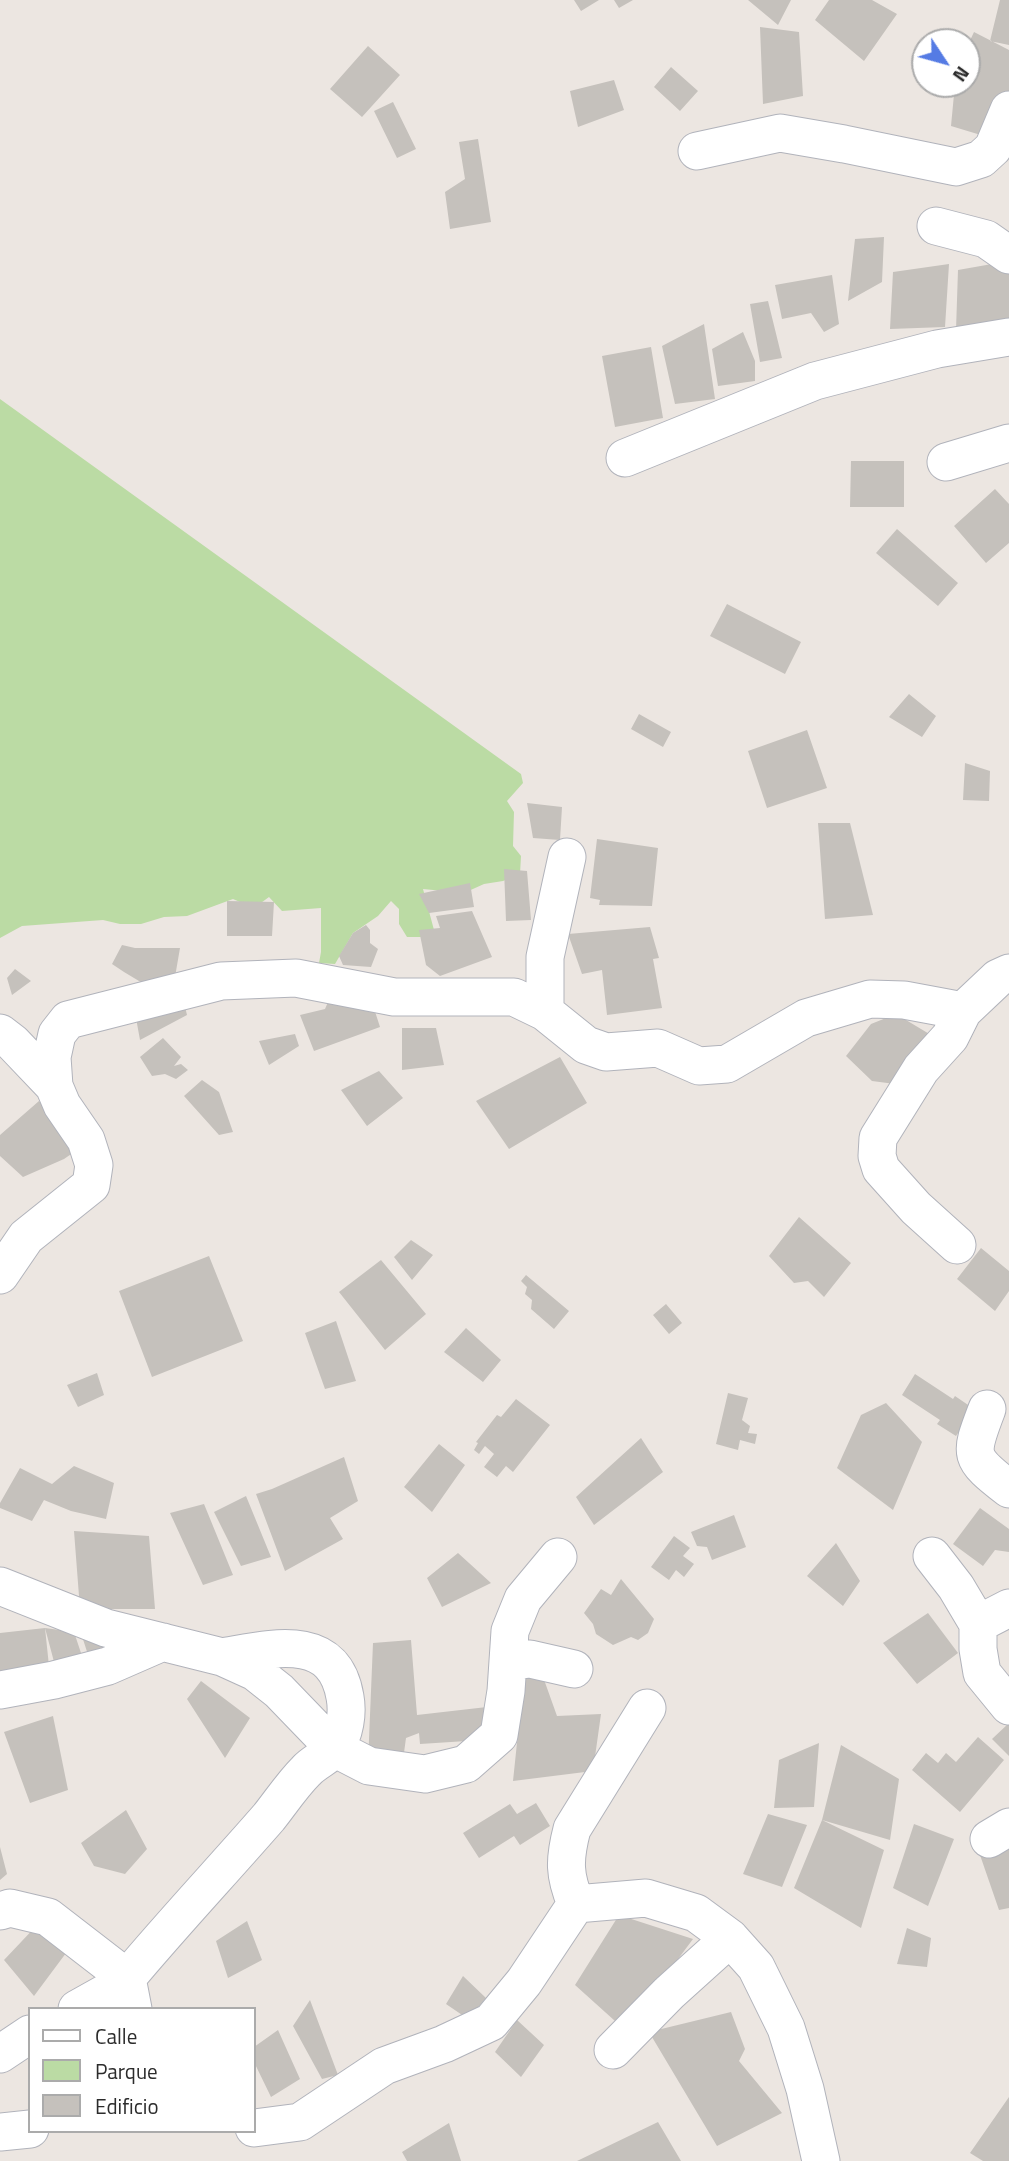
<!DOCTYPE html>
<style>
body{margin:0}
#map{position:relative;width:1009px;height:2161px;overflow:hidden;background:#ece6e1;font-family:"Titillium Web",sans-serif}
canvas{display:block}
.legend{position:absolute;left:28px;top:2007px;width:228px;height:126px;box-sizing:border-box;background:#fff;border:2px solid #ababab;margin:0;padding:9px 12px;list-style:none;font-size:21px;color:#2c2c2c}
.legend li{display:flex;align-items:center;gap:14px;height:35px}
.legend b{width:35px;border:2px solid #ababab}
.north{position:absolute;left:911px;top:28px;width:70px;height:70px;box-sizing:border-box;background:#fff;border:2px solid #ababab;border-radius:50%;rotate:126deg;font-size:19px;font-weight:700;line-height:28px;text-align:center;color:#2c2c2c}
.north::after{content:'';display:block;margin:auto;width:24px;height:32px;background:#557be4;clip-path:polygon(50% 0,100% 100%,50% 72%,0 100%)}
</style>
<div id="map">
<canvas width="1009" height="2161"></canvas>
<ul class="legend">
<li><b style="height:9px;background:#fff"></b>Calle</li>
<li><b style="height:19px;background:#bbdba4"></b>Parque</li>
<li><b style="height:19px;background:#c5c1bc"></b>Edificio</li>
</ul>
<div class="north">N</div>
</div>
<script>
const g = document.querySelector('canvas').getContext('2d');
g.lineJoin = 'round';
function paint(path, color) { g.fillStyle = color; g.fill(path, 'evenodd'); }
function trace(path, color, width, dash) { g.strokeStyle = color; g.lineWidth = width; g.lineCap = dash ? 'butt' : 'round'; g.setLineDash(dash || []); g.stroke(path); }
paint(new Path2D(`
 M0,399l521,375 2,9 -16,18 7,11 -1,34 8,10 -1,18 -17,7 -19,3 -20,9 -41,-4 11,41 -11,7h-16l-8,-13v-15l-8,-8 -13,15 -25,17 -18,31 -16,-1 2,-11v-44l-39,3 -13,-14 -15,11 -21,-9 -46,17 -23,1 -23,7h-21l-17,-4 -81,6 -22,12z`), '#bbdba4');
paint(new Path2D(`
 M574,0h25l-18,11z
 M614,0h19l-14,8z
 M748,0h43l-13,25z
 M829,0h43l25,14 -33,47 -49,-41z
 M1000,0h9v45l-19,-4z
 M760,27l39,5 4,64 -40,8z
 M974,32l35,18v44l-15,45 -43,-13 4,-42h12v-37z
 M368,46l32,29 -38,42 -32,-28z
 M671,67l27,24 -18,20 -26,-24z
 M614,80l10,30 -46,17 -8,-36z
 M393,102l23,47 -19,9 -23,-47z
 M478,139l13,83 -41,7 -5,-37 20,-13 -6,-37z
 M884,237l-2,45 -34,19 7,-62z
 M1009,261v59l-53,10 2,-60z
 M949,264l-4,63 -55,2 3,-57z
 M832,275l7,49 -15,8 -13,-19 -29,6 -7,-34z
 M768,301l14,57 -22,4 -10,-58z
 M704,324l11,75 -40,5 -13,-58z
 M743,332l12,29v20l-37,5 -6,-37z
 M651,347l12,71 -48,9 -13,-71z
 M851,461h53v46h-54z
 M995,489l14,15v39l-23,20 -32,-37z
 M897,529l61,54 -20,23 -62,-53z
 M727,604l74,38 -16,32 -75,-38z
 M909,694l27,22 -14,21 -33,-20z
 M639,714l32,18 -8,15 -32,-18z
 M807,730l20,58 -60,20 -19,-57z
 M965,763l25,8 -1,30 -26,-1z
 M527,803l35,4 -2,33 -27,-2z
 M818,823h32l23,92 -48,4z
 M597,839l61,9 -6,58 -53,-1 1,-5 -10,-2z
 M504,869l23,2 4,49 -25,1z
 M470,883l4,24 -45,6 -10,-19z
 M227,901l47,1 -2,34h-45z
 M472,911l20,46 -52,19 -14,-11 -7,-35 21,-2 -4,-12z
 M366,925l4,5v13l8,6 -7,18 -28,-2 -4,-9 14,-23z
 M650,927l9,31 -6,1 9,49 -55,7 -5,-45 -20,4 -14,-40z
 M122,945l13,3h45l-5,29 -31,7 -20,-12 -12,-8z
 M15,969l16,12 -19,14 -5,-17z
 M335,986l34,7 11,34 -66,24 -14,-36 25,-6z
 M182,994l5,21 -47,25 -4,-22z
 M896,1014l40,24 -41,46 -23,-3 -26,-25 25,-32z
 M402,1028h34l8,37 -42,5z
 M295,1034l4,12 -30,19 -10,-24z
 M163,1038l18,19 -7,9 7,-2 7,6 -12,9 -11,-5 -13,2 -12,-19z
 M560,1057l27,46 -78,46 -33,-48z
 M379,1071l24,27 -36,28 -26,-36z
 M202,1080l17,12 14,40 -14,3 -35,-39z
 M39,1101l41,47 -16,11 -41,18 -23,-21v-21z
 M799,1217l52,46 -27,34 -16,-16 -14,2 -25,-27z
 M411,1240l22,15 -21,25 -18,-23z
 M981,1248l28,23v20l-14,20 -38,-32z
 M209,1256l34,85 -91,36 -33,-86z
 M381,1260l45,54 -41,36 -46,-58z
 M526,1275l43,36 -15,18 -23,-20 1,-9 -7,-6 2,-7 -6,-6z
 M666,1304l16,19 -13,11 -16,-19z
 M336,1321l20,60 -31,8 -20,-56z
 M466,1328l35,32 -18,22 -39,-30z
 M97,1373l7,22 -26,12 -11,-22z
 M915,1374l38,25 2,-3 19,13 -18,27 -19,-12 3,-4 -38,-25z
 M728,1393l20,5 -6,22 8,6 -2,7 9,1 -2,10 -15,-4 -2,10 -22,-6z
 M516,1399l34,26 -37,47 -7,-6 -9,11 -13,-10 10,-13 -9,-8 -6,8 -5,-4 4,-7 -2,-1 21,-27 4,2z
 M886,1403l36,39 -29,68 -56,-42 24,-53z
 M641,1438l22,34 -69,53 -18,-28z
 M439,1444l26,21 -33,47 -28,-25z
 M344,1457l14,44 -28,17 13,21 -58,32 -29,-77 16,-5z
 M74,1466l40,17 -8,36 -35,-8 -27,-11 -12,21 -32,-13v-5l20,-35 32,16z
 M246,1496l25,61 -30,9 -27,-54z
 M204,1504l29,71 -30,10 -33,-72z
 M980,1508l29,21v23l-14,-2 -12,16 -30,-22z
 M734,1515l12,32 -34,13 -5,-13 -10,-1 -6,-14z
 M74,1531l75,5 6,73h-75z
 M674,1536l16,12 -7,8 11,8 -10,13 -8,-7 -7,10 -18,-13z
 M836,1543l24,38 -17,25 -36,-30z
 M458,1553l33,30 -49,24 -15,-29z
 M621,1579l33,40 -6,14 -10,7 -7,-3 -18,8 -17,-11 -3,-10 -9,-11 17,-24 10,6z
 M928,1613l30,40 -41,31 -34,-41z
 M45,1628l4,38 -49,5v-38z
 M45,1628l29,4 12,36 -29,5z
 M80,1630l22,5 6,22 -17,7z
 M411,1640l6,75 70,-8 -5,33 -62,4 -1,-11 -13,5 -3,22 -35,3 5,-120z
 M542,1674l15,42 44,-2 -8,57 -80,10 11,-105z
 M201,1681l49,37 -25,40 -38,-59z
 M53,1716l15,74 -38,13 -26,-71z
 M1009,1723v33l-17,-17z
 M978,1737l26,23 -44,52 -48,-42 14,-17 12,10 8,-10 10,9z
 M819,1743l-5,64 -40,1 5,-48z
 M841,1745l58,34 -9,61 -68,-20z
 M536,1803l14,23 -30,19 -6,-9 -35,22 -16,-25 47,-29 7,10z
 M126,1810l21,39 -22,25 -31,-8 -13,-23z
 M768,1814l39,11 -25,62 -39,-13z
 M822,1820l62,30 -23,78 -67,-40z
 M914,1824l40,15 -26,67 -35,-18z
 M1009,1841v67l-10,2 -19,-55z
 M0,1847l7,27 -7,6z
 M619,1915l74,24 -68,91 -50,-45z
 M247,1921l15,39 -34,18 -12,-37z
 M39,1923l30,26 -35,47 -30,-36z
 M907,1928l24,10 -4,29 -30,-3z
 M463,1976l23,22 -18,21 -22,-15z
 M310,2000l28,75 -16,4 -29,-53z
 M731,2012l14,37 -6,12 43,52 -65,33 -68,-114z
 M517,2020l27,25 -23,32 -26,-25z
 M278,2030l22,49 -29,18 -17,-35v-15z
 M1009,2097v64h-26l-13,-8z
 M658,2122l23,39h-104z
 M449,2123l12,38h-54l-5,-9z`), '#c5c1bc');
const minor = new Path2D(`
 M697,151l83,-18 64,11 112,23 25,-8 12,-11 16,-38
 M936,226l50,13 23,16
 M625,458l190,-77 122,-32 72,-12
 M946,462l63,-19
 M545,1012v-55l22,-100
 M0,1033l13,10 41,43
 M957,1245l-41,-37 -35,-39 -4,-13 1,-18 43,-69 29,-32 13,-26
 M0,1275l26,-38 65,-52 3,-20 -8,-25 -24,-35 -8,-19 -2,-29 5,-23 11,-14 153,-39 75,-3 98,19h120l31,15 41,33 20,7 52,-4 41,18 28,-2 79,-46 64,-19 34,1 59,11 35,-33 11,-5
 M987,1409c-18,47 -19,48 22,80
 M932,1556l24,31 22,37v25l4,24 27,33
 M0,1586l106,42 116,29 33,15 24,19 55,57 35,18 56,8 41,-10 33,-29 7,-44 4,-60 13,-32 35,-42
 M978,1624l31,-16
 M508,1661l22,-2 44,10
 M0,1690l54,-10 54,-14 55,-24
 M989,1839l20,-12
 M576,1904c-12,-29 -12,-44 -4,-75l75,-121
 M0,1911l10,-3 38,9 79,61 6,31
 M77,2009l34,-19 16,-12c46,-55 95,-107 142,-161 12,-15 23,-32 37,-46 8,-9 21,-14 29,-23 10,-14 13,-35 10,-51 -11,-66 -75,-48 -123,-40
 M613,2050l56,-57 61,-55
 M0,2054l30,-20
 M254,2128l46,-6 84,-56 60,-22 47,-22 33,-40 52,-78 70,-6 50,15 34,25 26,29 30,61 19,61 16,72
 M0,2132l30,-3`);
trace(minor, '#b1b3bb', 39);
trace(minor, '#fff', 37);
</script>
